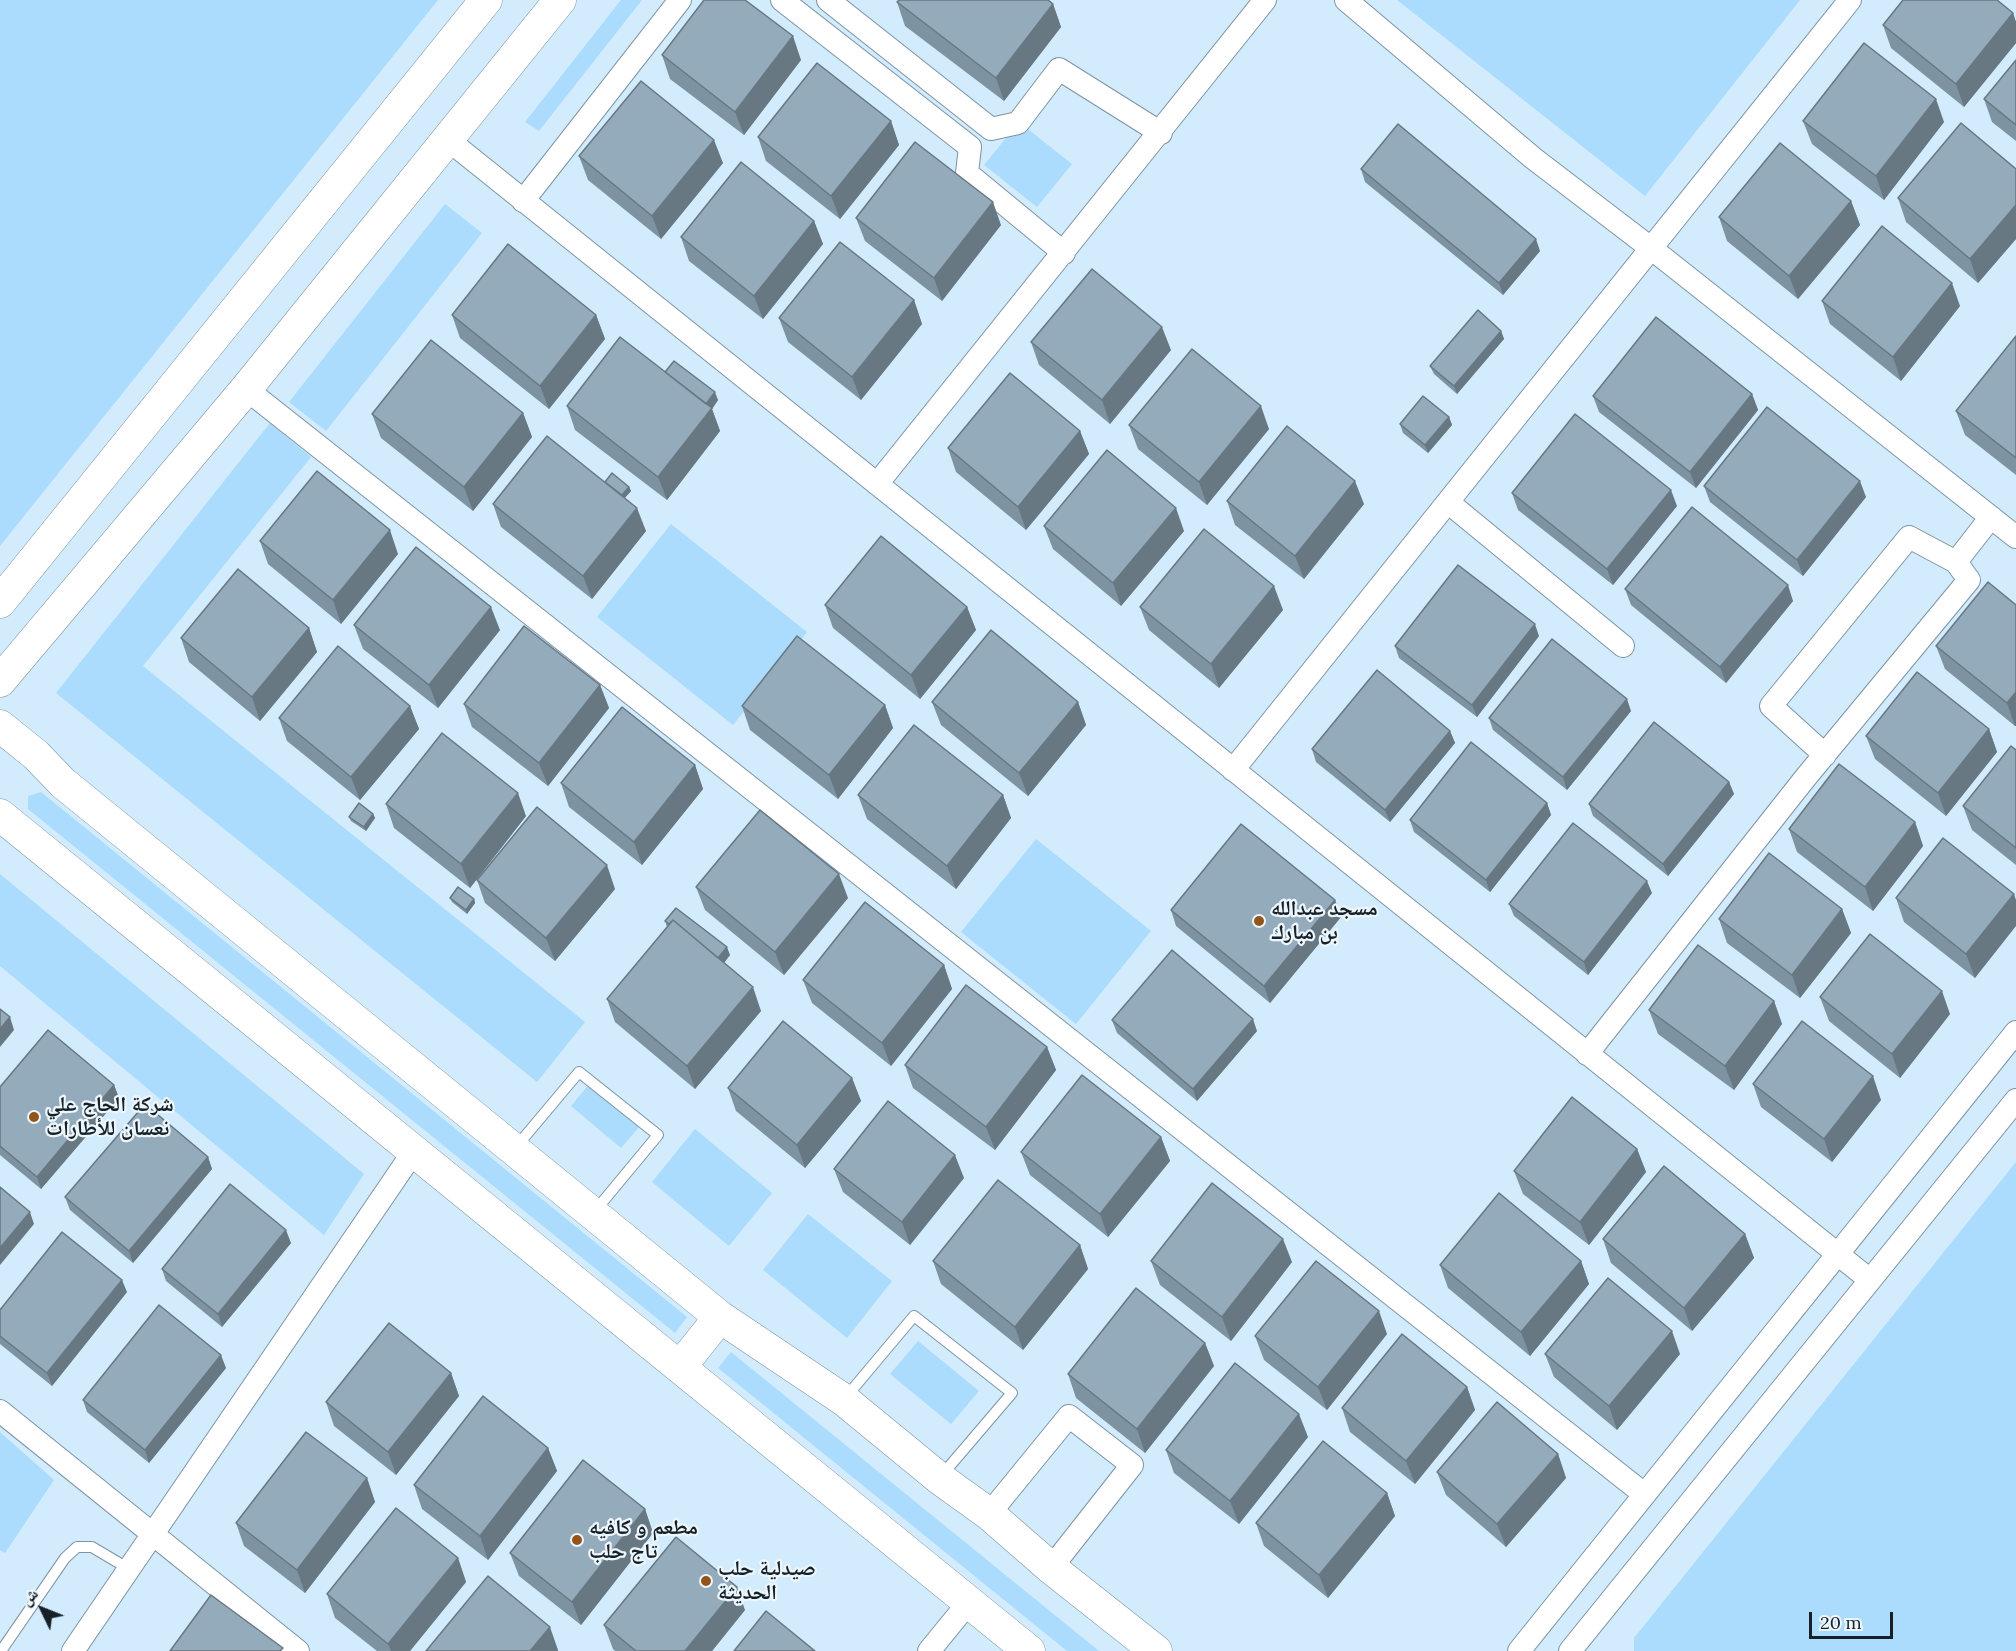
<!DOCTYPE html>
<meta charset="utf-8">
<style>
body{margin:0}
#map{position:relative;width:2016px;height:1651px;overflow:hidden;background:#d2ebfd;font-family:Lora,"Noto Naskh Arabic",serif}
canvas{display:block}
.north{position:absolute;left:12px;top:1579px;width:60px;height:60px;-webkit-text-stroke:4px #ecf6fd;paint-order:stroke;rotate:313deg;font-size:16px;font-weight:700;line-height:24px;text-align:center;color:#172026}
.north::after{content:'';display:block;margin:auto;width:21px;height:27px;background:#172026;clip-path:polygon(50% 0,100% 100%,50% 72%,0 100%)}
.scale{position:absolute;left:1809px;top:1612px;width:84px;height:27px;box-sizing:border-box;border:3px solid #172026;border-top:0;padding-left:8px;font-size:18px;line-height:21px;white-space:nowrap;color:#172026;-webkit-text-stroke:4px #ecf6fd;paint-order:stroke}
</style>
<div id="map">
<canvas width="2016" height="1651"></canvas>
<div class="north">ش</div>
<div class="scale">20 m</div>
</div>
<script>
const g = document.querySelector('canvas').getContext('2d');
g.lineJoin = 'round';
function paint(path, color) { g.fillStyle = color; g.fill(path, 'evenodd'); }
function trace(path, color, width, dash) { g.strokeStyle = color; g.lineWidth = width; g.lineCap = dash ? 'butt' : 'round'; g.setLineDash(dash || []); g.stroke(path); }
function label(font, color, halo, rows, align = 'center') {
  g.font = font + ' Lora,"Noto Naskh Arabic",serif'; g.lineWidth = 4.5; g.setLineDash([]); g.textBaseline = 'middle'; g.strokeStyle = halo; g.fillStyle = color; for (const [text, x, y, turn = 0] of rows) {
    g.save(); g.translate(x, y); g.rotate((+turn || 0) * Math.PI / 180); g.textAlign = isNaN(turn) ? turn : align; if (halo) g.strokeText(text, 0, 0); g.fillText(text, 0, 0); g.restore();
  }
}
paint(new Path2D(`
 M0,0h438l-438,546z
 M621,0h21l-103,131 -14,-9z
 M1397,0h403l-155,196z
 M1019,122l53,42 -35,43 -53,-42z
 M445,204l37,29 -156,198 -37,-29z
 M270,423l41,34 -168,209 442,356 -48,60 -481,-389z
 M671,524l136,108 -74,93 -136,-108z
 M41,792l646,525 -12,16 -647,-524v-13z
 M1036,839l115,92 -75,93 -115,-92z
 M0,874l364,300 -40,61 -324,-269z
 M595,1077l51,42 -25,29 -50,-42z
 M695,1129l77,64 -43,53 -77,-64z
 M2016,1162v489h-382v-13z
 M808,1214l84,67 -45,57 -84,-68z
 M918,1341l61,50 -28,33 -61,-50z
 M731,1352l368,299h-32l-349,-283z
 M0,1432l54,48 -49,73 -5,-3z`), '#abdcfe');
const service = new Path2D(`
 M516,1147l63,-75 79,63 -63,76
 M846,1397l68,-81 98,77 -70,82
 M1,1651l64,-93 12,-11h15l37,22`);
const minor = new Path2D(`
 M782,0l188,147 -3,26 97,80
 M828,0l163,129 27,-6 41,-54 102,64
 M1346,0l187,158 119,91 364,288
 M447,139l1423,1141
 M523,201l157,-201
 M246,389l1398,1105
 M877,484l388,-484
 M1449,503l174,143
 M1825,755l-54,-49 138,-169 47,25
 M1233,770l617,-770
 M1587,1054l219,-277 163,-197 -13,-18 35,-45
 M0,1411l298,240
 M989,1514l80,-98 63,49 -81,103
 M73,1651l341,-500
 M929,1651l40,-49
 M1519,1651l497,-619
 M1570,1651l446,-551`);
const secondary = new Path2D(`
 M0,602l486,-602
 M0,681l246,-292 314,-389
 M0,726l36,29 27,28 657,534 124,83 95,78 50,36 62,54 105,83
 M0,815l1029,836
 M680,1367l40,-50`);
trace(service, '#7d94a4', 12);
trace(minor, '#7d94a4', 24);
trace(secondary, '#7d94a4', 33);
trace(service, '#fff', 10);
trace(minor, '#fff', 22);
trace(secondary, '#fff', 32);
paint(new Path2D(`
 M897,2l156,2 8,23 -57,74 -99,-75z
 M2013,13l3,9v21l-52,64 -73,-59 -8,-23z
 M662,55l139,5 -57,75 -74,-56z
 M2016,60v81l-24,-19 -8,-23z
 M891,121l8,24 -59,74 -74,-58 -8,-24z
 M1803,121l141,1 -60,78 -72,-56z
 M579,156l144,7 -62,76 -73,-59z
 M1361,169l179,82 -37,44 -138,-113z
 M2016,169v70l-38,44 -72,-61 -8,-24z
 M1851,201l9,24 -62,74 -71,-58 -8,-24z
 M856,218l145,7 -59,76 -77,-60z
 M814,221l9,23 -60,75 -74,-58 -8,-24z
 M914,300l8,24 -61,76 -73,-58 -9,-24z
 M1822,301l138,5 -59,75 -71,-57z
 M452,315h144l9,24 -56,70 -89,-71z
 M1501,331l3,8 -47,55 -23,-20 -4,-8z
 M2016,336v139l-51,-40 -9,-24z
 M1031,342l140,8 -61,74 -71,-59z
 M665,372l53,28 -6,9 8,22 -53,69 -92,-70 -8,-24z
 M1752,394l6,16 -62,78 -97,-76 -6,-16z
 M523,413l9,24 -59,74 -92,-73 -9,-24z
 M1449,417l3,8 -24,28 -25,-20 -3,-9z
 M1129,425l140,4 -62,76 -69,-56z
 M1080,431l9,23 -63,76 -70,-58 -8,-24z
 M605,482l24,5 2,4 -6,7 21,33 -54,68 -91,-72 -8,-23z
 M1704,486l162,11 -63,79 -93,-74z
 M1512,493l165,13 -64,79 -95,-75z
 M1227,501l137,3 -60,75 -69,-54z
 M1044,526l140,5 -63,75 -68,-57z
 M260,541l138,13 -57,70 -73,-60z
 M1625,589l168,12 -67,82 -95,-78z
 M825,605l142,2 9,23 -56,69 -87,-71z
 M2016,605v121h-1l-70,-57 -9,-23z
 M1140,607l143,3 -64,78 -70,-58z
 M354,625l146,5 -62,78 -75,-59z
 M309,628l8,24 -57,69 -71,-59 -8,-24z
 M1539,636l-62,81 -78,-59 -4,-12z
 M600,685l9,23 -61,78 -76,-59 -8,-23z
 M932,702h146l8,23 -58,71 -87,-71z
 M885,705l8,23 -55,71 -88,-69 -8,-24z
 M410,706l9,23 -59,71 -73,-59 -8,-23z
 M1631,711l-64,79 -74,-60 -4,-12z
 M1989,729l8,23 -51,64 -71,-57 -9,-23z
 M1450,731l5,12 -65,79 -74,-60 -4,-13z
 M2016,750v115l-44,-35 -9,-24z
 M695,765l8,24 -61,76 -73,-58 -8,-24z
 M1729,782l5,12 -66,82 -75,-60 -4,-12z
 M858,795h145l8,23 -55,71 -89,-70z
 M1547,803l4,12 -61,77 -76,-60 -4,-12z
 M386,804l140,12 -56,72 -76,-60z
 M373,814l2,4 -9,13 -15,-10 -2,-4z
 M1915,822l8,24 -50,65 -76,-59 -8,-23z
 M477,880l138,9 -60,72 -70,-58z
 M696,887l152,11 -64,77 -79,-65z
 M1652,893l-64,82 -74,-59 -5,-12z
 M450,898l24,1 1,4 -8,11 -15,-12z
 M1896,898l120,2 -41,78 -71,-56z
 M1335,900l6,17 -71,86 -94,-77 -5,-16z
 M1842,909l9,24 -51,65 -73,-55 -8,-24z
 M665,921l65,34 -6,8 37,48 -66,78 -80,-67 -8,-23 60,-72z
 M944,965l8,24 -61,77 -79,-63 -9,-23z
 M1820,997l130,17 -50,64 -71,-57z
 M1774,1001l8,23 -48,66 -76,-56 -9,-24z
 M1112,1020l145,11 -60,70 -80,-68z
 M1047,1047l9,23 -61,80 -82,-62 -8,-23z
 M852,1078l9,23 -56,67 -69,-57 -8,-23z
 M1753,1084l128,16 -49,62 -71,-55z
 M114,1085l5,13 -78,91 -41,-34v-68z
 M1161,1137l9,24 -62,76 -78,-62 -9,-23z
 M1637,1149l9,23 -57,73 -66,-51 -9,-23z
 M208,1157l4,12 -79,94 -63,-53 -5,-13z
 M834,1169l130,9 -54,67 -67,-53z
 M1745,1234l9,24 -62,73 -81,-68 -8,-24z
 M291,1243l-69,84 -56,-46 -4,-12z
 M1080,1245l8,24 -65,81 -82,-66 -8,-23z
 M1151,1261l141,1 -61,79 -71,-56z
 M1581,1261l8,23 -59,72 -82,-68 -8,-23z
 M127,1292l-75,94 -52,-42v-34z
 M1387,1334l-60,76 -63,-50 -9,-24z
 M1205,1343l9,23 -69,87 -69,-55 -8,-24z
 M1545,1354h135l-63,76 -63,-53z
 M226,1368l-77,95 -62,-51 -4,-12z
 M451,1373l8,23 -63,79 -62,-49 -8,-24z
 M1467,1387l8,23 -60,74 -65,-52 -8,-24z
 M1308,1437l-69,87 -65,-51 -8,-23z
 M548,1448l9,23 -69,89 -66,-51 -8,-24z
 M1558,1454l8,24 -60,69 -60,-52 -9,-23z
 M367,1478l8,24 -70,91 -61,-47 -8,-23z
 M1387,1493l8,23 -67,82 -64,-52 -8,-23z
 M645,1509l8,24 -72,92 -62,-49 -9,-23z
 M458,1558l8,24 -56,69h-33l-42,-33 -8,-24z
 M745,1610l-33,41h-97l-2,-2 -9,-24z`), '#7e93a1');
paint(new Path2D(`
 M1053,4l8,23 -57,74 -8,-23z
 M2013,13l3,9v21l-52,64 -8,-23z
 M793,36l8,24 -57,75 -9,-23z
 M1936,99l8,23 -60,78 -8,-24z
 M891,121l8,24 -59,74 -9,-23z
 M714,140l9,23 -62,76 -9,-23z
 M1851,201l9,24 -62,74 -9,-23z
 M993,202l8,23 -59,76 -8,-23z
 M2016,205v34l-38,44 -8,-24z
 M814,221l9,23 -60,75 -9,-23z
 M1536,239l4,12 -37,44 -4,-12z
 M1952,283l8,23 -59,75 -8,-24z
 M914,300l8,24 -61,76 -9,-23z
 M596,315l9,24 -56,70 -9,-23z
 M1162,327l9,23 -61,74 -8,-24z
 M1501,331l3,8 -47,55 -3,-8z
 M715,392l3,8 -6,9 8,22 -53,69 -9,-23 46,-70z
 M1752,394l6,16 -62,78 -6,-16z
 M1261,406l8,23 -62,76 -8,-23z
 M523,413l9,24 -59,74 -9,-24z
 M1449,417l3,8 -24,28 -3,-8z
 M1080,431l9,23 -63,76 -8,-23z
 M1355,481l9,23 -60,75 -9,-23z
 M1860,481l6,16 -63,79 -6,-16z
 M629,487l2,4 -10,11 -1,-4z
 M1671,490l6,16 -64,79 -6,-16z
 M637,508l9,23 -54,68 -9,-23z
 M1176,508l8,23 -63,75 -8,-23z
 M390,530l8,24 -57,70 -8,-24z
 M1788,585l5,16 -67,82 -6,-16z
 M1274,586l9,24 -64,78 -8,-24z
 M491,607l9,23 -62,78 -9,-23z
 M967,607l9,23 -56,69 -9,-24z
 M1535,624l4,12 -62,81 -5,-12z
 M309,628l8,24 -57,69 -8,-24z
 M600,685l9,23 -61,78 -9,-23z
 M2016,692v34h-1l-8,-23z
 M1627,699l4,12 -64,79 -4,-13z
 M1078,702l8,23 -58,71 -9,-23z
 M885,705l8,23 -55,71 -9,-24z
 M410,706l9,23 -59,71 -9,-23z
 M1989,729l8,23 -51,64 -8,-23z
 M1450,731l5,12 -65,79 -5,-12z
 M695,765l8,24 -61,76 -8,-23z
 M1729,782l5,12 -66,82 -5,-12z
 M518,793l8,23 -56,72 -9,-24z
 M1003,795l8,23 -55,71 -9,-23z
 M1547,803l4,12 -61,77 -4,-12z
 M373,814l2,4 -9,13 -2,-4z
 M1915,822l8,24 -50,65 -8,-24z
 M607,865l8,24 -60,72 -9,-23z
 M839,874l9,24 -64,77 -9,-23z
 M1647,881l5,12 -64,82 -4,-13z
 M2014,894l2,6v26l-41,52 -9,-24z
 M474,899l1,4 -8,11 -1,-4z
 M1335,900l6,17 -71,86 -6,-17z
 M1842,909l9,24 -51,65 -8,-23z
 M727,947l3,8 -11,14 -3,-9z
 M944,965l8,24 -61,77 -9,-23z
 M753,987l8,24 -66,78 -8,-23z
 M1942,991l8,23 -50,64 -8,-24z
 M1774,1001l8,23 -48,66 -9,-24z
 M10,1017l4,13 -14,17v-18z
 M1253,1019l4,12 -60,70 -4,-12z
 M1047,1047l9,23 -61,80 -9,-23z
 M1873,1076l8,24 -49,62 -8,-23z
 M852,1078l9,23 -56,67 -8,-23z
 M114,1085l5,13 -78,91 -4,-12z
 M1161,1137l9,24 -62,76 -8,-23z
 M1637,1149l9,23 -57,73 -9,-23z
 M955,1155l9,23 -54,67 -8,-23z
 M208,1157l4,12 -79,94 -4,-12z
 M30,1212l4,12 -34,41v-17z
 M286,1230l5,13 -69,84 -4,-13z
 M1745,1234l9,24 -62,73 -8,-23z
 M1283,1239l9,23 -61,79 -9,-24z
 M1080,1245l8,24 -65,81 -8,-23z
 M1581,1261l8,23 -59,72 -9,-24z
 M122,1280l5,12 -75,94 -5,-13z
 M1379,1311l8,23 -60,76 -9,-23z
 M1672,1331l8,23 -63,76 -8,-24z
 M1205,1343l9,23 -69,87 -8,-24z
 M221,1355l5,13 -77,95 -4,-13z
 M451,1373l8,23 -63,79 -8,-23z
 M1467,1387l8,23 -60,74 -9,-23z
 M1299,1414l9,23 -69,87 -9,-23z
 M548,1448l9,23 -69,89 -8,-24z
 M1558,1454l8,24 -60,69 -9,-23z
 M367,1478l8,24 -70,91 -8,-23z
 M1387,1493l8,23 -67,82 -9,-23z
 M645,1509l8,24 -72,92 -9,-23z
 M458,1558l8,24 -56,69h-19l-3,-7z
 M737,1587l8,23 -33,41h-27z
 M550,1627l8,23v1h-28z`), '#677883');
const building = new Path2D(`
 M704,0h41l48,36 -58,76 -73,-57z
 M899,0h149l5,4 -57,74 -99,-76z
 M1903,0h94l16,13 -57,71 -73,-59z
 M1864,43l72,56 -60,77 -73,-55z
 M2016,60v65l-32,-26z
 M817,63l74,58 -60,75 -73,-59z
 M641,81l73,59 -62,76 -73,-60z
 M1961,123l55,46v36l-46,54 -72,-61z
 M1398,124l138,115 -37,44 -138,-114z
 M915,142l78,60 -59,76 -78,-60z
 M1780,143l71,58 -62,75 -70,-59z
 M741,162l73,59 -60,75 -73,-59z
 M1882,226l70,57 -59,74 -71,-56z
 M840,242l74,58 -62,77 -73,-59z
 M508,244l88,71 -56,71 -88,-71z
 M1092,269l70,58 -60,73 -71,-58z
 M1478,310l23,21 -47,55 -24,-20z
 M1656,317l96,77 -62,78 -97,-76z
 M2016,336v122l-60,-47z
 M620,337l92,71 -54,69 -91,-71z
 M431,340l92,73 -59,74 -92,-73z
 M1192,349l69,57 -62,76 -70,-57z
 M674,361l41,31 -9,12 -41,-32z
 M1010,373l70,58 -62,76 -70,-59z
 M1423,396l26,21 -24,28 -25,-21z
 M1767,407l93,74 -63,79 -93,-74z
 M1575,414l96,76 -64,79 -95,-76z
 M1287,426l68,55 -60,75 -68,-55z
 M547,436l90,72 -54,68 -90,-72z
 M1107,450l69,58 -63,75 -69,-57z
 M317,471l73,59 -57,70 -73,-59z
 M612,473l17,14 -7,8 -17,-13z
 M1692,507l96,78 -68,82 -95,-78z
 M1204,529l70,57 -63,78 -71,-57z
 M881,536l86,71 -56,68 -86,-70z
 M416,547l75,60 -62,78 -75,-60z
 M1458,565l77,59 -63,81 -77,-59z
 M238,569l71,59 -57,69 -71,-59z
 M1988,582l28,23v87l-9,11 -71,-57z
 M524,626l76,59 -61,78 -75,-59z
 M991,630l87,72 -59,71 -87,-71z
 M797,636l88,69 -56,70 -87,-69z
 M1552,639l75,60 -64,78 -74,-59z
 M338,646l72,60 -59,71 -72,-59z
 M1377,670l73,61 -65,79 -73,-61z
 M1917,672l72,57 -51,64 -72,-57z
 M622,707l73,58 -61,77 -73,-59z
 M1654,722l75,60 -66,82 -74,-60z
 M914,725l89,70 -56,71 -89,-71z
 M442,733l76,60 -57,71 -75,-60z
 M1471,742l76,61 -61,77 -76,-60z
 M2011,746l5,4v98l-53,-42z
 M1839,764l76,58 -50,65 -76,-58z
 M359,803l14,11 -9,13 -15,-10z
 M537,807l70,58 -61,73 -69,-58z
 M760,810l79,64 -64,78 -79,-65z
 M1573,823l74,58 -63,81 -75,-58z
 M1241,824l94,76 -71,86 -93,-76z
 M1943,838l71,56 -48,60 -70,-56z
 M1769,853l73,56 -50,66 -73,-56z
 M458,887l16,12 -8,11 -16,-12z
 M865,902l79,63 -62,78 -79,-63z
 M676,908l51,39 -9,11 -45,-38 -4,4 -4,-3z
 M673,920l80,67 -66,79 -80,-67z
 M1870,934l72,57 -50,63 -72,-57z
 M1698,945l76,56 -49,65 -76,-56z
 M1172,950l81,69 -60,70 -81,-69z
 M966,985l81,62 -61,80 -81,-62z
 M0,1009l10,8 -10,12z
 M783,1021l69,57 -55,67 -69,-57z
 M1802,1021l71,55 -49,63 -71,-55z
 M48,1030l66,55 -77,92 -37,-31v-59z
 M1082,1075l79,62 -61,77 -79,-62z
 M1572,1097l65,52 -57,73 -66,-51z
 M888,1101l67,54 -53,67 -68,-53z
 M145,1104l63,53 -79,94 -64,-54z
 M1664,1166l81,68 -61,74 -81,-69z
 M998,1180l82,65 -65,82 -82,-66z
 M1212,1183l71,56 -61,78 -71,-56z
 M230,1184l56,46 -68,84 -56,-45z
 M0,1187l30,25 -30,36z
 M1499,1193l82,68 -60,71 -81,-67z
 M62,1232l60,48 -75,93 -47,-37v-26z
 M1316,1261l63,50 -61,76 -63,-51z
 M1608,1278l64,53 -63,75 -64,-52z
 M1136,1288l69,55 -68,86 -69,-55z
 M159,1305l62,50 -76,95 -62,-50z
 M389,1323l62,50 -63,79 -62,-50z
 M1402,1334l65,53 -61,74 -64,-53z
 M1235,1363l64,51 -69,87 -64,-51z
 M483,1396l65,52 -68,88 -66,-51z
 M1497,1402l61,52 -61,70 -60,-52z
 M306,1432l61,46 -70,92 -61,-47z
 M1323,1441l64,52 -68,82 -63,-52z
 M583,1460l62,49 -73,93 -62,-49z
 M396,1508l62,50 -70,86 -61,-50z
 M676,1537l61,50 -52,64h-49l-32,-26z
 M488,1576l62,51 -20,24h-104z
 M211,1595l72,53 -3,3h-110z
 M766,1611l49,40h-81z`);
paint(building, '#93abbb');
trace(building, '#677883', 1.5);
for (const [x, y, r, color] of [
 [1259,921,6,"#92541a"],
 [34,1117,6,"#92541a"],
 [577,1540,6,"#92541a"],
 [706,1581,6,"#92541a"]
]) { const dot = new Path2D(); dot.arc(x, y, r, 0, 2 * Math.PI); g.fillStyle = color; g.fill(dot); trace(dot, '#ecf6fd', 2); }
label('bold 21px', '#172026', '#ecf6fd', [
 ["مسجد عبدالله",1271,909],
 ["بن مبارك",1271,933],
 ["شركة الحاج علي",46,1105],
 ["نعسان للأطارات",46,1129],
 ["مطعم و كافيه",589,1528],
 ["تاج حلب",589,1552],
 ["صيدلية حلب",718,1569],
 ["الحديثة",718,1593]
], 'left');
</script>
